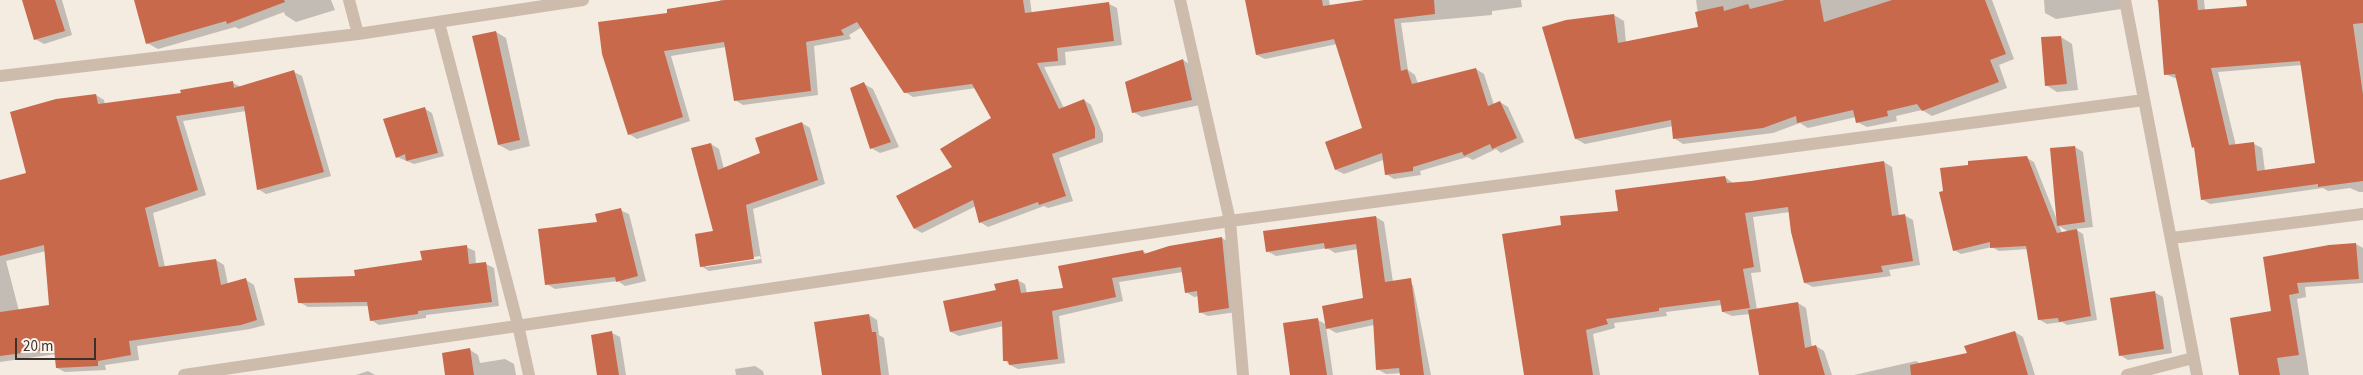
<!DOCTYPE html>
<style>
body{margin:0}
#map{position:relative;width:2363px;height:375px;overflow:hidden;background:#f4ebe1;font-family:"Source Sans 3",sans-serif}
canvas{display:block}
.scale{position:absolute;left:15px;top:338px;width:81px;height:22px;box-sizing:border-box;border:2px solid #3b302b;border-top:0;padding-left:6px;font-size:15px;line-height:18px;white-space:nowrap;color:#3b302b;-webkit-text-stroke:4px #fbf5ee;paint-order:stroke}
</style>
<div id="map">
<canvas width="2363" height="375"></canvas>
<div class="scale">20 m</div>
</div>
<script>
const g = document.querySelector('canvas').getContext('2d');
g.lineJoin = 'round';
function paint(path, color) { g.fillStyle = color; g.fill(path, 'evenodd'); }
function trace(path, color, width, dash) { g.strokeStyle = color; g.lineWidth = width; g.lineCap = dash ? 'butt' : 'round'; g.setLineDash(dash || []); g.stroke(path); }
paint(new Path2D(`
 M30,0h32l10,35 -28,9 -9,-5z
 M135,0h196l4,10 -39,12 -11,-7 -1,-3 -45,17 -4,-2 -77,22 -11,-6z
 M720,0h310l2,14 77,-10 8,4 5,37 -57,7 1,13 -22,2 20,41 20,-8 7,5 12,29v8l-44,16 14,43 -25,7 -4,-2 -56,21 -8,-5 -4,-16 -54,27 -7,-4 39,-61 39,-50 -17,-30 -63,9 -8,-5 -43,-65 -13,8 2,4 -37,7 4,49 -75,10 -8,-5 -9,-53 -55,9 19,65 -53,18 -8,-5 40,-120 51,-12z
 M1246,0h83l1,6 43,-6h148l1,7 -30,4v4l-91,8 7,47 7,5 3,9 58,-15 8,5 10,31 6,-3 8,5 16,35 -23,11 -5,-4 -23,11 -6,-3 -47,14 1,4 -27,4 -8,-5 -3,-14 -39,14 -8,-4 27,-41 -26,-85 -72,15 -8,-4z
 M1696,0h296l22,59 -15,6 8,23 -75,28 -10,-6 -26,6 1,5 -30,6 -10,-5 -1,-5 -48,11 -8,-5 -27,10 -90,11 -9,-6 -1,-12 -88,18 -9,-5 -10,-118 48,-6 10,6 2,22 74,-15z
 M2044,0h76l1,9 -65,10 -11,-6z
 M2157,0h47l1,10 43,-3 -1,-7h116v192h-4l-9,-4 -22,3 -5,-3 -113,16 -8,-5 -6,-51 -3,-1 -16,-68 -12,-5 -5,-67zM2302,65l15,99 -52,7 -3,-23 -8,-4 -18,2 -18,-74z
 M496,32l10,6 24,108 -20,5 -11,-6 -26,-108z
 M2061,37l11,7 6,46 -21,2 -11,-7z
 M1183,60l8,5 9,40 -58,12 -9,-5z
 M294,72l8,4 29,100 -65,18 -8,-5 -12,-78 -63,10 23,74 -53,18 12,54 51,-7 8,5 4,20 18,-5 8,5 11,40 -15,4 -113,17 2,14 -34,5 1,5 -41,2 -8,-4 -1,-14 -56,8v-181l28,-7 68,-79 8,5 1,5 77,-11 51,-11 8,4zM46,251l5,55 -32,5 -13,-50z
 M864,84l9,5 26,58 -19,6 -9,-5z
 M425,109l7,4 12,43 -30,8 -17,-7z
 M802,123l8,5 15,56 -72,25 9,54 -53,8 -8,-5 13,-34 -3,-88 8,5 5,20 38,-15zM760,256l1,3 -55,8v-2z
 M2075,147l8,5 10,75 -18,2 8,5 14,86 -30,5 -5,-3 -15,2 -7,-4 -12,-71 -29,2 -7,-4 -31,7 -7,-4 73,-92 7,4 23,58zM2059,226l10,6 -7,1z
 M1884,162l8,5 7,49 5,-1 9,5 7,45 -31,5 2,6 -78,11 -8,-4 -15,-71 -37,5 8,55 -10,1 6,37 41,-7 8,5 6,39 4,-1 8,5 8,24h-72l-10,-61 -18,2 -9,-4 -1,-7 -56,7 1,4 -53,7 1,5 -22,6 7,41h-70l33,-149 57,-14 105,-35 9,7z
 M620,210l9,4 17,67 -21,5 -7,-5 -63,8 -8,-5 52,-61z
 M1376,217l8,5 9,60 12,-1 8,4 18,90h-27v-2l-18,1 -9,-5 -3,-44 -38,8 -10,-6 7,48h-41l26,-55 9,5 38,-26 -7,-50 -23,4 -8,-5 -51,8 -9,-5z
 M1222,238l8,5 7,69 -29,4 -8,-4 -1,-16 -5,1 -8,-5 -3,-20 -64,10 4,19 -64,15 6,47 -47,6 -8,-4 -5,-5 -1,-34 -45,10 -8,-4 46,-42 20,-10 8,4 2,10 38,-5 78,-38 4,3 22,-7z
 M2356,244l7,4v35l-58,4 1,10 -9,2 12,76h-69l32,-63 -8,-54 65,-12z
 M466,247l9,4 1,14 10,-1 8,4 5,38 -73,9v3l-47,7 -8,-5 -2,-14 -61,1 -9,-5 57,-24 67,-17z
 M2154,292l9,5 9,56 -44,7 -8,-5z
 M869,315l8,5 2,15 5,3 5,37h-64z
 M2015,332l8,5 12,38h-181l62,-14 5,3 47,-10z
 M612,333l8,4 6,38h-27z
 M470,350l8,5 2,8 25,-4 9,5 2,11h-69z
 M755,366l8,5 1,4h-28l-1,-6z
 M368,371l7,4h-19z`), '#0003');
paint(new Path2D(`
 M22,0h33l10,31 -31,9z
 M134,0h150l1,2 -58,22 -1,-3 -80,23z
 M725,0h298l2,13 84,-11 5,39 -57,7 1,13 -21,2 22,46 25,-10 11,29v10l-43,16 14,42 -27,9 -1,-3 -59,21 -6,-23 -59,29 -18,-33 56,-29 -12,-18 51,-31 -19,-34 -68,9 -47,-71 -16,8 3,5 -38,7 5,49 -77,10 -10,-59 -60,9 19,66 -55,18 -26,-81 -4,-32 69,-9v-4z
 M1245,0h77l1,6 41,-6h70l1,14 -41,5 7,52 6,-2 5,15 64,-16 12,38 12,-5 17,37 -25,11 -2,-5 -26,12 -2,-4 -49,15v4l-28,4 -3,-22 -47,17 -10,-28 37,-14 -28,-89 -78,16z
 M1785,0h35l4,22 68,-22h93l21,54 -16,6 9,22 -77,29 -5,-7 -30,7 1,5 -32,7 -3,-13 -56,13 -1,-7 -33,12 -90,11 -2,-19 -96,19 -33,-112 24,-7 48,-6 4,29 80,-16 -3,-15 28,-6 1,5 24,-7 2,5z
 M2158,0h39l1,10 49,-4 -1,-6h117v23l-10,1 10,71v86l-45,6v-3l-117,16 -7,-53 -2,1 -17,-74 -11,1zM2300,61l15,102 -58,8 -3,-29 -25,3 -18,-77z
 M496,31l24,109 -22,5 -26,-109z
 M2061,36l6,48 -22,2 -4,-49z
 M1183,59l9,41 -60,13 -7,-31z
 M294,70l30,102 -67,18 -13,-84 -68,10 22,74 -53,18 14,59 57,-8 5,26 25,-7 11,42 -16,5 -112,16 2,14 -33,6v5l-42,2 -2,-19 -54,7v-44l49,-7 -5,-60 -44,11v-76l26,-7 -16,-61 46,-13 40,-5 2,10 83,-11 -1,-3 53,-9 1,7z
 M864,82l27,60 -21,7 -20,-61z
 M425,107l13,46 -32,8 -1,-7 -9,4 -13,-39z
 M802,122l16,58 -72,25 8,54 -54,8 -5,-33 18,-3 -22,-83 20,-5 7,27 42,-17 -5,-15z
 M2075,146l10,76 -28,4 -7,-78z
 M2027,156l30,77 20,-4 14,87 -32,6 -1,-4 -20,2 -12,-74 -36,2v-6l-37,9 -14,-59 4,-1 -3,-23 28,-3v-4z
 M1884,161l8,55 13,-2 8,47 -32,5 2,6 -79,11 -13,-51 -3,-25 -43,6 9,54 -11,2 7,39 -28,4 -2,-12 -61,8v3l-53,8 2,5 -22,6 7,45h-69l-22,-141 59,-9 -1,-9 58,-5 -3,-21 110,-14 2,7 24,-2z
 M621,208l17,68 -22,6 -1,-5 -70,8 -7,-56 59,-7 -2,-8z
 M1376,216l9,66 26,-4 13,97h-24l-1,-7 -23,2 -3,-51 -47,10 -4,-23 41,-8 -7,-54 -31,5 -1,-6 -58,9 -3,-21z
 M1222,237l7,71 -30,5 -2,-22 -12,2 -4,-26 -69,11 4,19 -64,14 6,48 -49,6 -1,-4h-5l-1,-40 -52,11 -7,-31 53,-11 -2,-6 24,-5 3,14 42,-5 -5,-22 85,-16 1,4 25,-8z
 M2356,243l3,36 -62,4 2,10 -10,2 10,60 -22,3 3,17h-41l-9,-57 41,-7 -8,-54 66,-12z
 M467,245l2,19 17,-2 6,40 -74,9v3l-48,7 -3,-19 -69,1 -4,-25 61,-2 -1,-6 68,-10 -2,-9z
 M2155,291l9,58 -45,7 -9,-58z
 M1798,302l7,46 11,-3 9,30h-66l-11,-65z
 M869,314l3,18h4l5,43h-59l-8,-53z
 M1318,318l9,57h-37l-7,-52z
 M612,331l7,44h-22l-6,-40z
 M2015,331l13,44h-117l-1,-10 57,-12 -3,-7z
 M470,348l4,27h-29l-3,-22z`), '#c8694b');
trace(new Path2D(`
 M349,0l9,34
 M1180,0l50,221 13,154
 M2125,0l72,375
 M439,23l79,302 11,50
 M0,76l358,-42 225,-34
 M2172,238l191,-24
 M184,375l1046,-154 914,-121
 M2127,375l66,-17`), '#cdbbac', 12);
</script>
